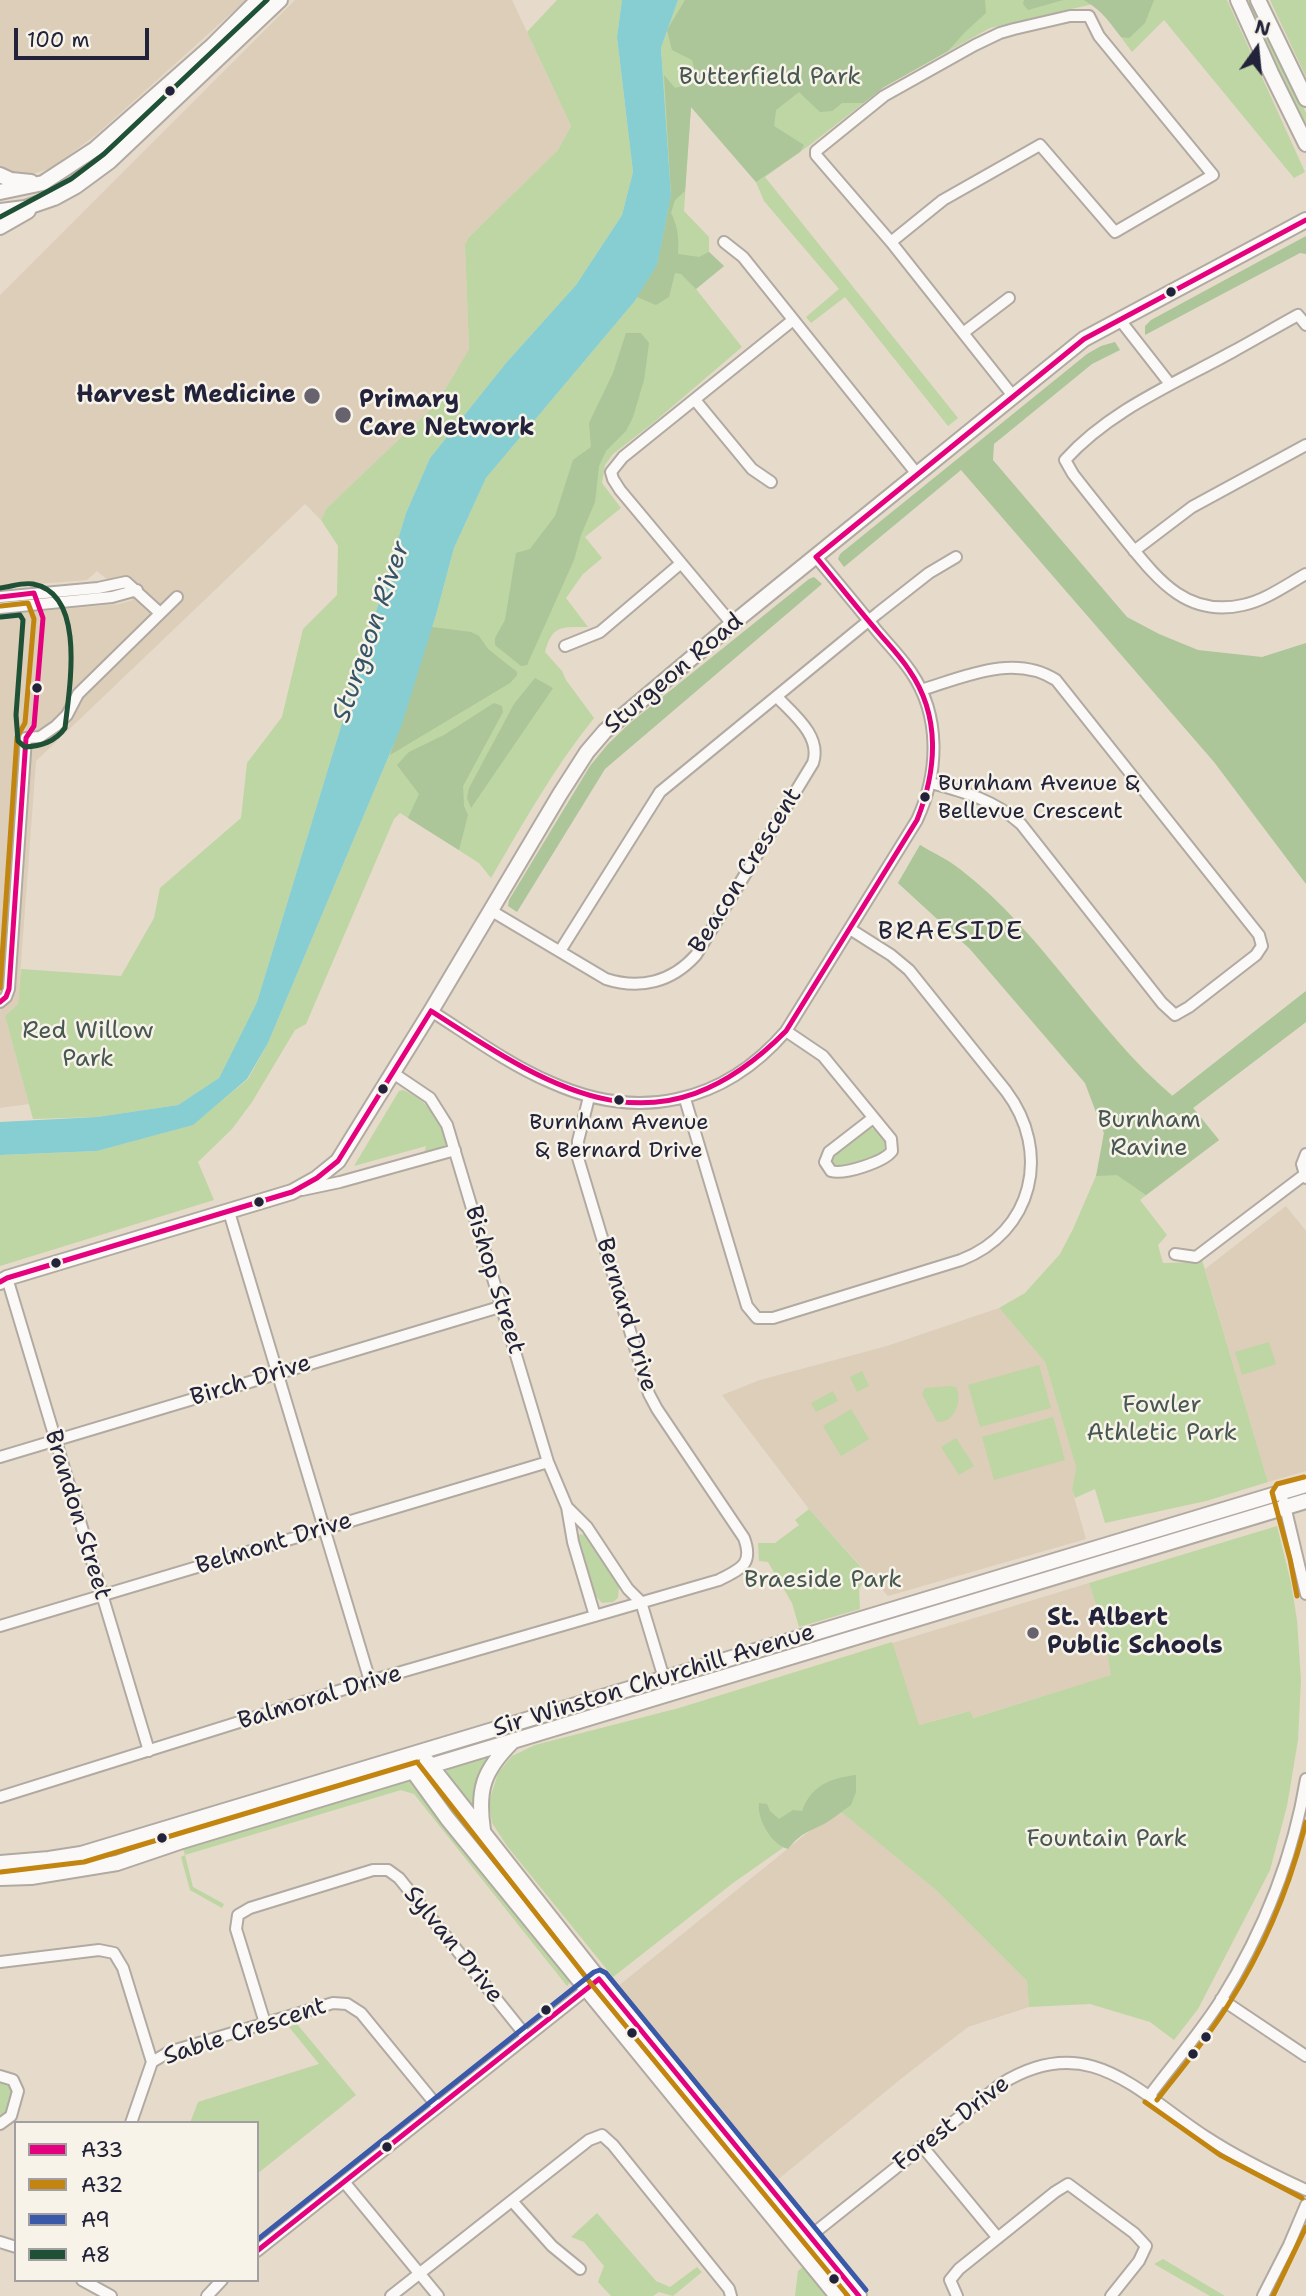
<!DOCTYPE html>
<style>
body{margin:0}
#map{position:relative;width:1306px;height:2296px;overflow:hidden;background:#e6daca;font-family:"Shantell Sans",sans-serif}
canvas{display:block}
.legend{position:absolute;left:14px;top:2121px;width:245px;height:161px;box-sizing:border-box;background:#f7f3e8;border:2px solid #a29fa3;margin:0;padding:9px 12px;list-style:none;font-size:21px;color:#22223b}
.legend li{display:flex;align-items:center;gap:14px;height:35px}
.legend b{width:35px;border:2px solid #a29fa3}
.north{position:absolute;left:1222px;top:14px;width:70px;height:70px;-webkit-text-stroke:5px #f7f3e8;paint-order:stroke;rotate:15deg;font-size:19px;font-weight:700;line-height:28px;text-align:center;color:#22223b}
.north::after{content:'';display:block;margin:auto;width:24px;height:32px;background:#22223b;clip-path:polygon(50% 0,100% 100%,50% 72%,0 100%)}
.scale{position:absolute;left:14px;top:28px;width:135px;height:32px;box-sizing:border-box;border:4px solid #22223b;border-top:0;padding-left:9px;font-size:21px;line-height:24px;white-space:nowrap;color:#22223b;-webkit-text-stroke:5px #f7f3e8;paint-order:stroke}
</style>
<div id="map">
<canvas width="1306" height="2296"></canvas>
<ul class="legend">
<li><b style="height:9px;background:#e5007d"></b>A33</li>
<li><b style="height:9px;background:#c2850f"></b>A32</li>
<li><b style="height:9px;background:#3a59a8"></b>A9</li>
<li><b style="height:9px;background:#1f5136"></b>A8</li>
</ul>
<div class="north">N</div>
<div class="scale">100 m</div>
</div>
<script>
const g = document.querySelector('canvas').getContext('2d');
g.lineJoin = 'round';
function paint(path, color) { g.fillStyle = color; g.fill(path, 'evenodd'); }
function trace(path, color, width, dash) { g.strokeStyle = color; g.lineWidth = width; g.lineCap = dash ? 'butt' : 'round'; g.setLineDash(dash || []); g.stroke(path); }
function label(font, color, halo, rows, align = 'center') {
  g.font = font + ' "Shantell Sans",sans-serif'; g.lineWidth = 5; g.setLineDash([]); g.textBaseline = 'middle'; g.strokeStyle = halo; g.fillStyle = color; for (const [text, x, y, turn = 0] of rows) {
    g.save(); g.translate(x, y); g.rotate((+turn || 0) * Math.PI / 180); g.textAlign = isNaN(turn) ? turn : align; if (halo) g.strokeText(text, 0, 0); g.fillText(text, 0, 0); g.restore();
  }
}
paint(new Path2D(`
 M0,0h246l-150,135 -45,33 -30,10 -21,-9z
 M295,0h217l59,126 -13,24 -89,87 -4,9 4,103 -32,54 -111,106 -5,11 -16,-16 -269,257 -18,243 -13,12 24,88 -29,4v-493l119,-11 14,-4 -36,-29 -10,9 -87,7v-292z
 M1286,1206l20,25v240l-38,11 -63,-213z
 M999,1308l46,54 31,105 -4,23 14,49 -198,57 -79,-87 -87,-114 38,-15 127,-34z
 M1089,1583l14,43 9,49 -140,43 -3,-7 -51,14 -4,-13 -126,-37z
 M838,1808l98,82 91,91 2,26 -61,20 -61,47 -131,107 -159,-194z`), '#dcceb9');
paint(new Path2D(`
 M557,0h65l-5,37 16,135 -11,43 -46,70 -70,78 -76,95 -24,55 -149,489 -38,76 -41,27 -81,12 -64,2 -28,-103 13,-12 3,-35 100,7 33,-58 6,-30 81,-70 6,-55 35,-46 21,-88 34,-34 1,-49 -17,-26 5,-11 111,-106 32,-54 -4,-104 4,-8 89,-87 13,-24 -44,-94z
 M678,0h549l78,172 -11,6 -130,-158 -32,32 -28,-38 -11,-10 -103,24 -106,59 -73,57 -46,33 193,241 -10,8 -103,-129 -34,26 -5,-6 33,-28 -75,-88 -8,-19 -65,-75 -7,104 25,26v15l15,14 -28,23 46,58 -89,76 -40,31 -8,11 -3,18 19,25 -36,29 17,21 -19,16 -17,24 22,29c-25,0 -36,-3 -43,25l17,19 4,9 28,38c-40,50 -71,105 -103,160l-12,-15 -79,-50 -6,6 -88,205 -11,6 -43,72 -20,27 -34,33 16,38 -214,66v-111l97,-4 95,-26 56,-46 20,-36 133,-316 35,-112 18,-67 32,-70 148,-176 37,-106 -10,-148z
 M1244,0h8l54,113v13l-39,-75z
 M1270,0h36v77z
 M920,845c13,8 29,15 41,25 82,63 133,159 212,226l133,-105v31l-113,86 26,32 -79,60 27,35 -9,10 5,18 35,-1 4,-2 66,222 -62,19 -101,22 -10,-34 -20,9 -3,-8 4,-23 -31,-105 -46,-54 26,-15 35,-39 13,-25 26,-60 5,-36 -19,-50 -115,-134 -72,-66z
 M403,1090c25,10 41,32 43,58l-22,6 2,-8 -72,20 45,-75z
 M871,1128l8,3 6,9 -1,12c-10,8 -36,17 -49,14l-3,-5 1,-6 33,-26z
 M1269,1342l7,22 -34,11 -7,-23z
 M1039,1365l12,43 -71,19 -12,-42z
 M862,1371l7,15 -12,6 -7,-15z
 M950,1386l6,1c7,14 -2,37 -19,35l-15,-28 3,-6z
 M833,1391l5,10 -22,11 -5,-9z
 M851,1409l18,30 -28,17 -18,-30z
 M1053,1417l12,43 -71,20 -12,-43z
 M956,1438l18,28 -15,9 -18,-28z
 M809,1509l59,66 -9,14 1,20 -61,18 -7,-24 -24,-41 -9,-1 -1,-18h17l24,-18 -4,-5z
 M1277,1526l14,57 6,37 4,60 -3,60 -11,66 -17,64 -72,139 -24,31 -24,-18 -60,-18 -61,3 -2,-26 -91,-91 -98,-81 -105,74 -120,94 -106,-131 -15,-23 -3,-21 9,-29 14,-17 23,-11 144,-37 213,-66 27,83 51,-14 3,7 138,-43 -8,-49 -14,-43z
 M580,1534l5,1 34,52 -1,11 -5,4 -11,1 -7,-8 -17,-58z
 M487,1755l2,5 -17,49 -27,-33 3,-9z
 M394,1766l13,1 -302,91 -27,7 -78,8v-5z
 M429,1776l153,191 4,9 -12,-11 -142,-178 -5,-10z
 M405,1780l8,2 159,198 -5,6 -153,-192 -13,-4 -216,65 8,32 31,17 -2,4 -32,-18 -9,-33 4,-2 -3,-9z
 M297,2024l59,71 -99,79v-51h-67l8,-21 121,-38 -30,-37z
 M632,2032l18,15 103,130 -12,-10z
 M0,2081l9,5 3,6 -6,21 -6,5z
 M597,2213l59,68 14,6 27,-20 5,5 -29,24 -14,-4 -6,4h-42l-13,-14 6,-16 -20,-24 -13,-5z
 M1163,2259l62,37h-15l-56,-32z
 M805,2265l25,31h-35l3,-25z`), '#bdd6a3');
paint(new Path2D(`
 M685,0h300l1,13 -21,19 -17,19 -64,36 -21,16h-21l-10,8 -12,1 -21,-20 -23,18 -2,16 30,19 -4,7 -44,30 -65,-75 -6,84 -10,9 -4,13c7,13 8,27 7,41l21,3 10,-5 15,14 -28,23 -15,-15 -6,-1 -6,24 -13,8 -19,-8 20,-32 14,-69 -7,-121 11,13 23,-6 -6,-22 -20,-10 -5,-20z
 M1024,0h39l-35,10 -5,-6z
 M1084,0h70l-9,23 -16,15 -8,-1c-14,-18 -18,-25 -37,-37z
 M1306,236v18l-6,-1 -155,82v-9l6,-6z
 M626,333h15l8,10 -5,37 -11,37 -7,14 -20,20 -7,15 -4,36 -14,33 -7,25 -47,105 -6,1 -26,-21v-7l10,-18 11,-67 14,-4 25,-33 18,-56 18,-13 -2,-24 24,-50z
 M1115,342l5,8 -28,14 -98,80 -1,16 134,157 32,17 39,16 64,7 44,-14v241l-92,-122 -253,-292 -117,97 -6,-8 2,-5 247,-200 14,-8z
 M814,577l8,7 -217,185 -88,143 -9,-6 1,-6 81,-134 18,-22 22,-21 179,-144z
 M432,627l39,5 8,4 9,13 29,23v3l-7,8 -120,72z
 M535,678l18,10 -82,120 -4,-10 2,-10 45,-84z
 M494,703l8,3 1,6 -40,74 1,20 4,9 -9,35 -51,-32 11,-24 -22,-29 12,-13 35,-17z
 M920,845c13,8 29,15 41,25 82,63 133,159 211,226l134,-105v31l-113,86 26,32 -73,55 -29,-20 -21,1 8,-43 -19,-50 -115,-134 -72,-66z
 M856,1775v17l-5,13c-9,6 -18,14 -27,19 -18,9 -23,9 -36,25 -16,-4 -31,-29 -29,-46l8,1 3,7 9,8 14,-9 9,1c9,-25 28,-33 54,-36z`), '#acc599');
paint(new Path2D(`
 M622,0h56l-17,48 10,148 -14,69 -23,37 -148,176 -32,70 -18,67 -35,112 -133,316 -21,36 -54,46 -96,26 -97,4v-33l97,-5 81,-12 41,-27 38,-76 149,-489 24,-55 76,-95 70,-78 46,-70 11,-43 -16,-135z`), '#86ced1');
const minor = new Path2D(`
 M724,242l19,15 174,217
 M891,242l52,-42 97,-55 75,87 98,-57 -114,-139 -10,-20h-19l-56,13 -14,4 -25,12 -91,51 -68,55v4l6,7 69,80 122,154
 M1120,320l50,64
 M1306,325l-8,-10c-22,12 -44,25 -66,37 -58,32 -122,58 -167,108l8,14c17,22 34,43 51,64 32,39 61,80 119,67 23,-5 43,-20 63,-31
 M963,333l46,-35
 M695,400l57,69 19,13
 M1134,551l58,-44 114,-62
 M0,597l98,-9 28,-6 34,31
 M0,608l112,-11 25,-7
 M732,624l-112,-134 -7,-11 -2,-7 12,-15 170,-137
 M565,646l35,-14 80,-68
 M921,690c43,-13 93,-37 135,-10l203,255 3,11 -6,9 -67,52 -14,8 -13,-12 -141,-179c-27,-24 -56,-32 -90,-41
 M490,910l116,69c34,11 66,3 90,-24l117,-192c9,-27 -20,-49 -36,-66
 M560,951l100,-159 218,-179 51,-40 27,-16
 M0,1002l6,-5 3,-8 17,-251 14,-1 16,-11 11,-11 11,-21 99,-97
 M431,1011c38,24 77,53 119,71 88,40 173,22 236,-51l131,-211c22,-47 24,-104 -6,-148 -10,-15 -23,-28 -34,-41 -20,-25 -41,-50 -61,-74
 M786,1031l37,25 68,83 1,12c-8,11 -48,24 -61,20l-6,-9 4,-10 44,-34
 M393,1073l37,25 17,27 101,337 19,45 6,35 22,74
 M685,1099l62,207 10,12h16l188,-58c72,-28 91,-108 45,-169l-97,-121 -18,-15 -41,-26
 M1306,1154l-4,10 4,14
 M302,1190l38,-8 115,-32
 M229,1212l141,469
 M1175,1254l21,3 108,-82
 M0,1280l7,-2 142,473
 M0,1457l503,-151
 M1284,1502l22,92
 M567,1507l20,20 41,62 13,13 25,83
 M0,1626l548,-164
 M0,1797l370,-116 349,-101c21,-11 35,-15 25,-42l-87,-129 -8,-15 -71,-236v-17l11,-44
 M0,1962l99,-12 15,3 9,15 29,94
 M1221,1999l85,57
 M265,2023l-29,-94 2,-14 12,-7 123,-38h15l11,8 127,158
 M0,2076l13,4 5,11 -7,25 -11,8
 M1150,2095c23,-31 50,-62 71,-95 42,-68 72,-142 85,-221
 M131,2123l21,-61 17,-10 164,-49 14,1 14,9 77,94
 M922,2146l76,92
 M345,2183l93,113
 M512,2201l40,45 28,23
 M804,2241l197,-157c88,-55 137,9 205,53 32,21 65,37 100,53
 M0,2242l16,5
 M257,2251l335,-266
 M82,2280l29,16
 M207,2296l15,-16
 M391,2296l198,-156 13,-5 11,10 116,144 2,7
 M957,2296l-7,-16 9,-11 96,-77 13,-8 66,49 12,13 -7,15 -28,35
 M1263,2296l26,-51 17,-40`);
const major = new Path2D(`
 M1238,0l33,73 35,71
 M1258,0l48,99
 M0,175l11,5 20,2
 M0,192l43,-9 52,-34 117,-103 46,-46
 M0,211l25,-3 29,-10 22,-12 34,-25 170,-161
 M0,227l28,-16
 M0,1282l7,-4 285,-86 25,-14 21,-17 93,-150 129,-217 27,-42 18,-21 127,-107 352,-285 222,-119
 M427,1761l172,218 260,317
 M410,1767l37,51 390,478
 M483,1830c-6,-40 0,-59 29,-88
 M0,1863l49,-4 32,-5 1225,-369
 M0,1878l31,-1 86,-14 62,-21 1127,-341`);
trace(minor, '#b1aaa2', 14);
trace(major, '#b1aaa2', 18);
trace(minor, '#fbf9f7', 10);
trace(major, '#fbf9f7', 14);
trace(new Path2D(`
 M816,557l268,-218 222,-119
 M0,597l34,-4 9,25 -9,108 -8,12 -17,251 -3,8 -6,5
 M431,1011c127,82 228,148 355,20l131,-211c20,-50 24,-104 -8,-150 -9,-14 -20,-25 -31,-38 -21,-24 -41,-50 -62,-75
 M0,1282l7,-4 285,-86 25,-14 21,-17 93,-150
 M257,2251l342,-272 260,317`), '#e5007d', 5);
trace(new Path2D(`
 M0,988l17,-251 8,-14 9,-104 -6,-16 -27,3
 M1297,1596l-7,-37 -18,-67 5,-8 27,-7
 M1,1872l83,-10 333,-100 175,223 256,311
 M1157,2100c24,-31 50,-61 71,-95 36,-56 62,-119 78,-183
 M1145,2102l75,53 82,43
 M1273,2296l33,-69`), '#c2850f', 5);
trace(new Path2D(`
 M257,2240l337,-268 6,-2 6,3 260,317`), '#3a59a8', 5);
trace(new Path2D(`
 M0,217l71,-38 33,-25 163,-154
 M0,588c10,-1 23,-6 33,-4 54,10 36,106 32,144 -10,14 -24,18 -40,19l-7,-6 -2,-26 7,-95 -3,-5 -19,2`), '#1f5136', 5);
for (const [x, y, r, color] of [
 [170,91,6,"#22223b"],
 [1171,292,6,"#22223b"],
 [312,396,9,"#67626d"],
 [343,415,9,"#67626d"],
 [37,688,6,"#22223b"],
 [925,797,6,"#22223b"],
 [383,1089,6,"#22223b"],
 [619,1100,6,"#22223b"],
 [259,1202,6,"#22223b"],
 [56,1263,6,"#22223b"],
 [1033,1633,7,"#67626d"],
 [162,1838,6,"#22223b"],
 [546,2010,6,"#22223b"],
 [632,2033,6,"#22223b"],
 [1206,2037,6,"#22223b"],
 [1193,2054,6,"#22223b"],
 [387,2147,6,"#22223b"],
 [834,2279,6,"#22223b"]
]) { const dot = new Path2D(); dot.arc(x, y, r, 0, 2 * Math.PI); g.fillStyle = color; g.fill(dot); trace(dot, '#f7f3e8', 2.5); }
label('22px', '#22223b', '#f7f3e8', [
 ["Burnham Avenue &",938,784],
 ["Bellevue Crescent",938,812],
 ["Burnham Avenue",619,1123,"center"],
 ["& Bernard Drive",619,1151,"center"]
], 'left');
label('24px', '#475751', '#f7f3e8', [
 ["Butterfield Park",770,78],
 ["Red Willow",88,1032],
 ["Park",88,1060],
 ["Burnham",1149,1121],
 ["Ravine",1149,1149],
 ["Fowler",1162,1406],
 ["Athletic Park",1162,1434],
 ["Braeside Park",823,1581],
 ["Fountain Park",1107,1840]
]);
label('bold 24px', '#22223b', '#f7f3e8', [
 ["Harvest Medicine",296,396,"right"],
 ["Primary",359,401],
 ["Care Network",359,429],
 ["St. Albert",1047,1619],
 ["Public Schools",1047,1647]
], 'left');
label('24px', '#22223b', '#f7f3e8', [
 ["Sturgeon Road",674,674,-40],
 ["Beacon Crescent",746,871,-58],
 ["Bishop Street",494,1280,73],
 ["Bernard Drive",626,1315,73],
 ["Birch Drive",251,1381,-17],
 ["Brandon Street",77,1515,73],
 ["Belmont Drive",274,1544,-17],
 ["Sir Winston Churchill Avenue",654,1681,-17],
 ["Balmoral Drive",320,1698,-17],
 ["Sylvan Drive",453,1945,51],
 ["Sable Crescent",245,2032,-18],
 ["Forest Drive",952,2124,-38]
]);
label('italic 26px', '#345469', '#f7f3e8', [
 ["Sturgeon River",372,632,-71]
]);
g.letterSpacing = '2px';
label('26px', '#22223b', '#f7f3e8', [
 ["BRAESIDE",951,932]
]);
g.letterSpacing = '0px';
</script>
